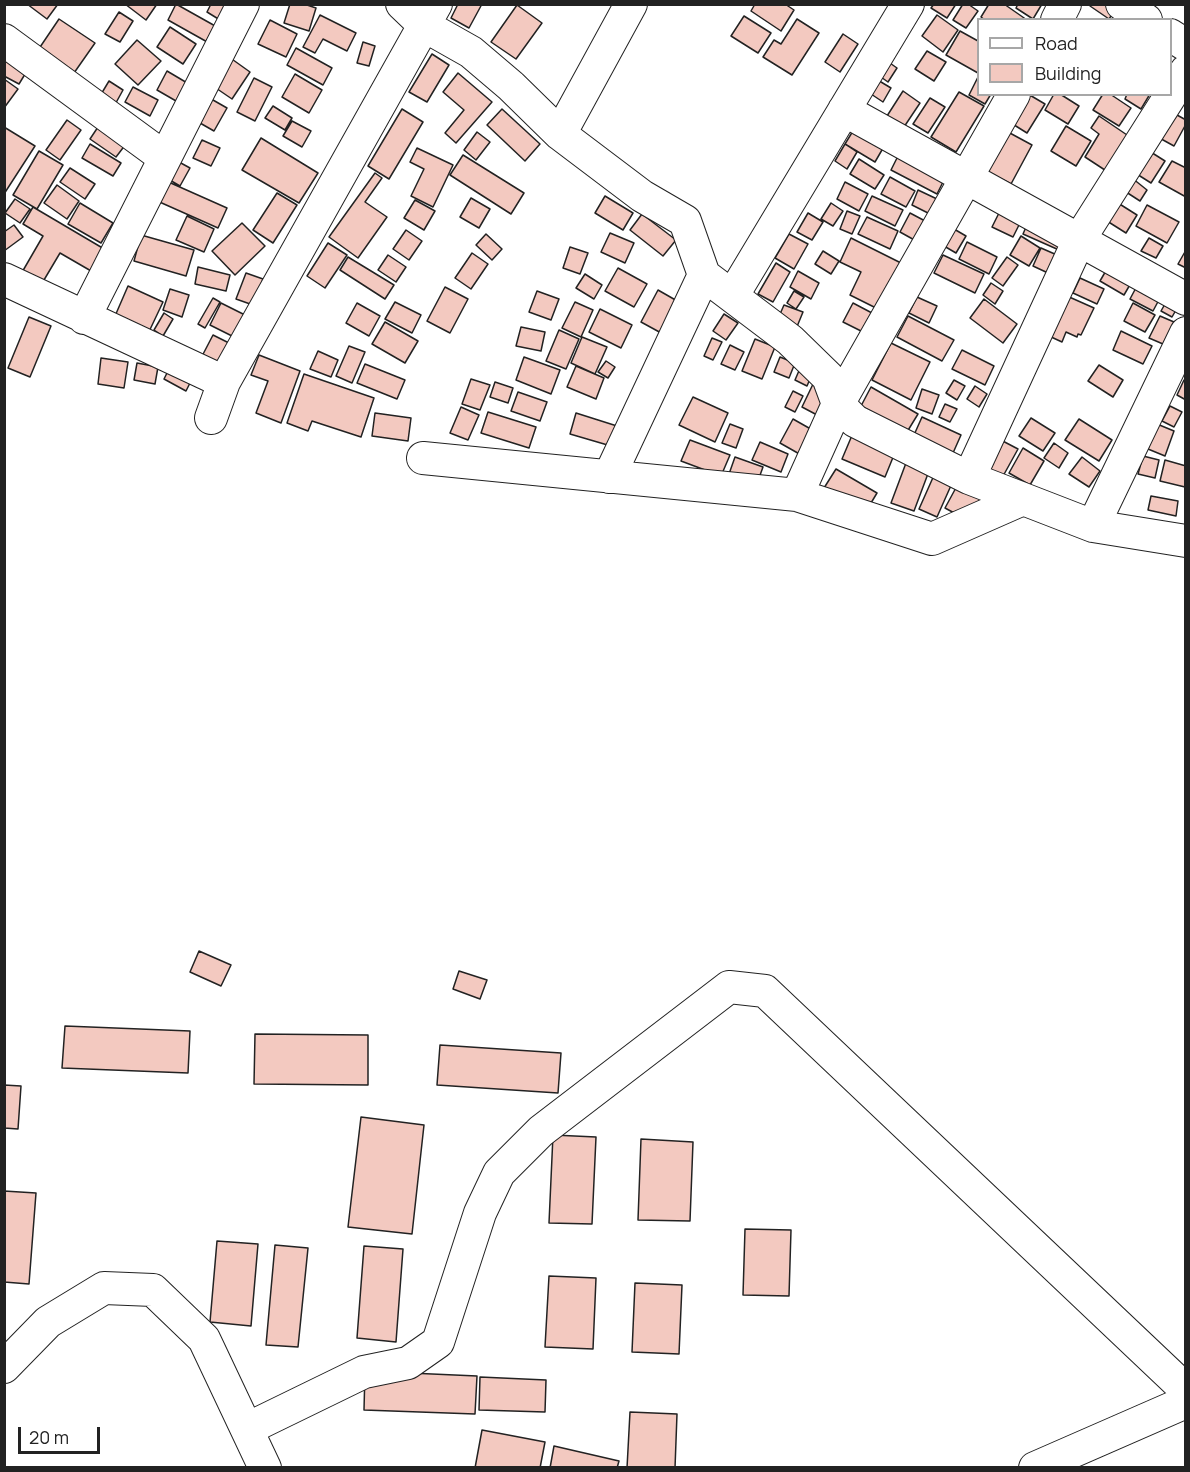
<!DOCTYPE html>
<style>
body{margin:0}
#map{position:relative;width:1190px;height:1472px;overflow:hidden;background:#fff;font-family:Manrope,sans-serif}
canvas{display:block}
.frame{position:absolute;inset:0;border:6px solid #222;pointer-events:none}
.legend{position:absolute;left:977px;top:18px;width:195px;height:78px;box-sizing:border-box;background:#fff;border:2px solid #a7a7a7;margin:0;padding:8px 10px;list-style:none;font-size:18px;color:#222}
.legend li{display:flex;align-items:center;gap:12px;height:30px}
.legend b{width:30px;border:2px solid #a7a7a7}
.scale{position:absolute;left:18px;top:1427px;width:82px;height:27px;box-sizing:border-box;border:3px solid #222;border-top:0;padding-left:8px;font-size:18px;line-height:21px;white-space:nowrap;color:#222;-webkit-text-stroke:4px #fff;paint-order:stroke}
</style>
<div id="map">
<canvas width="1190" height="1472"></canvas>
<div class="frame"></div>
<ul class="legend">
<li><b style="height:8px;background:#fff"></b>Road</li>
<li><b style="height:16px;background:#f3c9c0"></b>Building</li>
</ul>
<div class="scale">20 m</div>
</div>
<script>
const g = document.querySelector('canvas').getContext('2d');
g.lineJoin = 'round';
function paint(path, color) { g.fillStyle = color; g.fill(path, 'evenodd'); }
function trace(path, color, width, dash) { g.strokeStyle = color; g.lineWidth = width; g.lineCap = dash ? 'butt' : 'round'; g.setLineDash(dash || []); g.stroke(path); }
const building = new Path2D(`
 M27,4h31l-11,15z
 M125,4h32l-11,16z
 M176,4l41,23 -8,16 -41,-23z
 M211,4h19l-10,16 -13,-8z
 M290,4h14l12,4 -7,23 -25,-8z
 M458,4h24l-13,24 -18,-10z
 M755,4h30l9,6 -13,21 -30,-20z
 M934,4h22l-9,14 -16,-10z
 M963,4h5l10,7 -12,17 -13,-8z
 M989,4h15l23,16h-42l-4,-3z
 M1018,4h24l-9,15 -17,-11z
 M1092,4h21l4,3 -8,12 -19,-13z
 M517,5l25,18 -26,36 -25,-17z
 M119,12l14,9 -13,21 -15,-8z
 M320,15l36,18 -9,18 -24,-12 -8,14 -12,-6z
 M937,15l21,15 -15,22 -21,-16z
 M744,16l27,17 -13,20 -27,-17z
 M59,19l36,24 -28,40 -35,-24z
 M797,19l22,14 -27,42 -29,-18 11,-17 7,4z
 M270,20l27,14 -11,23 -28,-13z
 M170,27l26,17 -13,20 -26,-17z
 M960,31l18,10v32l-32,-18z
 M843,34l15,10 -18,28 -15,-10z
 M137,40l24,21 -23,24 -23,-21z
 M363,42l12,4 -6,20 -12,-3z
 M296,48l36,20 -9,17 -36,-20z
 M4,50l26,16 -11,18 -15,-8z
 M927,51l19,11 -12,19 -19,-12z
 M432,54l17,11 -22,37 -18,-10z
 M229,57l21,15 -18,27 -22,-15z
 M887,61l10,7 -9,14 -10,-7z
 M167,71l27,16 -11,18 -26,-15z
 M458,73l34,29 -36,41 -11,-10 19,-23 -21,-18z
 M295,74l27,16 -13,23 -27,-16z
 M978,77v17h13l-6,10 -16,-9z
 M254,78l18,9 -17,34 -18,-9z
 M4,79l14,10 -14,19z
 M876,79l15,9 -8,14 -15,-10z
 M109,81l14,9 -11,20 -15,-9z
 M133,87l25,13 -8,16 -25,-14z
 M903,91l17,12 -16,24 -17,-11z
 M959,92l25,14 -28,46 -25,-15z
 M1028,94l17,10 -18,29 -16,-10z
 M1054,94h6l19,12 -11,18 -23,-14z
 M1103,94h7l21,14 -12,18 -26,-16z
 M1127,94h23l-9,15 -16,-10z
 M206,96l21,12 -13,23 -21,-12z
 M930,98l15,9 -17,26 -15,-9z
 M273,106l19,12 -7,12 -20,-12z
 M402,109l21,13 -34,57 -21,-13z
 M502,109l38,35 -15,17 -38,-36z
 M1168,110l18,10v4l-12,22 -20,-11z
 M1099,116l34,23 -22,35 -26,-17 14,-23 -8,-6z
 M67,120l14,10 -21,30 -14,-10z
 M102,121l27,19 -13,17 -26,-18z
 M292,121l19,10 -9,16 -19,-11z
 M856,126l30,17 -11,19 -30,-18z
 M1066,126l25,15 -15,25 -25,-15z
 M4,127l31,19 -31,48z
 M477,132l13,10 -14,18 -12,-10z
 M1008,132l24,13 -21,39 -25,-13z
 M261,138l57,35 -19,30 -57,-33z
 M202,140l18,8 -9,18 -18,-8z
 M90,144l31,19 -8,13 -31,-18z
 M845,144l12,8 -10,17 -12,-8z
 M417,148l36,17 -20,42 -22,-11 13,-27 -14,-7z
 M902,148l46,24 -11,22 -46,-24z
 M1146,149l19,12 -14,22 -19,-12z
 M39,151l24,14 -26,44 -24,-14z
 M463,155l61,38 -13,21 -61,-39z
 M859,159l25,16 -9,14 -25,-15z
 M1172,161l14,7v29l-27,-15z
 M179,162l11,6 -10,18 -12,-7z
 M70,168l25,16 -10,15 -25,-17z
 M375,173l7,5 -17,24 22,15 -29,41 -29,-21z
 M890,177l25,14 -9,16 -25,-13z
 M1132,178l15,12 -7,11 -17,-11z
 M164,180l63,28 -9,20 -63,-28z
 M845,182l23,12 -9,17 -22,-12z
 M57,185l22,16 -12,18 -23,-16z
 M918,190l19,9 -7,15 -18,-9z
 M277,193l20,12 -24,38 -20,-13z
 M605,196l28,17 -10,17 -28,-17z
 M872,196l31,14 -8,16 -30,-15z
 M471,198l19,11 -11,19 -19,-11z
 M15,199l15,10 -10,14 -15,-10z
 M415,200l20,11 -11,19 -20,-12z
 M80,203l33,20 -12,20 -33,-19z
 M831,203l12,8 -10,15 -12,-7z
 M1118,203l19,12 -11,18 -19,-12z
 M1147,205l32,17 -12,21 -31,-17z
 M33,207l78,46 -13,22 -38,-22 -19,32 -20,-11 22,-38 -20,-12z
 M1002,207l21,10 -10,20 -21,-10z
 M847,211l13,5 -8,18 -12,-5z
 M808,213l15,9 -11,18 -15,-8z
 M910,213l17,9 -9,20 -18,-10z
 M642,214l34,26 -13,16 -33,-26z
 M187,216l27,13 -10,23 -28,-12z
 M867,217l31,14 -8,18 -32,-15z
 M1030,218l36,17 -7,15 -36,-16z
 M242,223l23,23 -30,29 -23,-24z
 M14,225l9,12 -19,14v-19z
 M954,229l12,7 -10,17 -12,-7z
 M406,230l16,11 -13,19 -16,-11z
 M610,233l24,10 -9,20 -24,-11z
 M486,234l16,15 -10,11 -16,-15z
 M789,234l19,10 -14,25 -19,-11z
 M141,235l53,15 -8,26 -52,-15z
 M1021,236l19,12 -11,18 -19,-11z
 M851,238l52,26 -23,46 -30,-15 11,-23 -21,-10z
 M1149,238l14,8 -7,12 -15,-7z
 M967,242l30,15 -8,17 -30,-15z
 M328,243l19,12 -22,33 -18,-12z
 M570,247l18,6 -8,21 -17,-6z
 M1041,248l16,7 -9,18 -15,-7z
 M1186,250v18l-8,-4z
 M823,251l16,10 -8,13 -16,-10z
 M472,253l16,11 -17,25 -16,-11z
 M388,255l18,12 -10,15 -18,-12z
 M943,255l41,19 -9,19 -41,-20z
 M348,257l46,28 -9,14 -45,-29z
 M1007,257l11,8 -15,21 -11,-8z
 M1111,262l24,14 -11,19 -24,-14z
 M776,263l14,9 -17,30 -15,-8z
 M198,267l32,8 -4,16 -31,-7z
 M618,268l29,16 -13,23 -29,-16z
 M798,271l21,12 -8,16 -21,-12z
 M246,273l17,6 -10,26 -17,-6z
 M585,274l17,11 -8,14 -18,-11z
 M1080,278l24,11 -7,15 -24,-11z
 M991,283l12,8 -8,13 -12,-9z
 M1138,284l23,12 -8,15 -23,-12z
 M128,286l35,16 -17,36 -34,-15z
 M445,287l23,12 -18,34 -23,-12z
 M170,289l19,6 -7,22 -19,-7z
 M658,290l21,12 -16,32 -22,-12z
 M537,291l22,8 -8,21 -22,-8z
 M794,291l10,6 -8,12 -9,-6z
 M1067,296l27,12 -13,27 -3,-1 -1,3 -11,-5 -4,10 -13,-6z
 M917,297l20,9 -8,17 -20,-10z
 M1169,297l11,6 -8,14 -11,-6z
 M213,298l7,4 -15,26 -7,-4z
 M984,299l33,25 -14,19 -33,-25z
 M395,302l26,13 -9,18 -27,-14z
 M575,302l18,8 -12,27 -19,-9z
 M221,303l24,12 -11,22 -24,-12z
 M357,303l23,13 -11,20 -23,-13z
 M853,303l19,10 -9,19 -20,-10z
 M1133,303l22,12 -10,17 -21,-11z
 M784,305l19,7 -7,17 -19,-8z
 M600,309l32,16 -11,23 -32,-16z
 M164,313l9,6 -10,17 -9,-6z
 M724,314l14,9 -12,17 -13,-9z
 M908,316l46,24 -12,21 -45,-24z
 M1160,316l14,6 -11,22 -14,-6z
 M29,317l22,9 -21,51 -22,-9z
 M385,322l33,19 -13,22 -33,-19z
 M521,327l24,5 -4,19 -25,-5z
 M559,330l20,9 -13,30 -20,-8z
 M1121,331l31,15 -9,18 -30,-14z
 M213,335l20,10 -13,26 -20,-11z
 M582,337l25,10 -12,27 -24,-11z
 M712,338l10,4 -9,18 -9,-4z
 M755,339l20,8 -13,32 -20,-8z
 M891,343l39,19 -19,38 -39,-20z
 M730,345l14,7 -9,18 -14,-6z
 M349,346l16,6 -13,31 -16,-7z
 M962,350l32,16 -9,19 -33,-16z
 M318,351l20,9 -7,17 -21,-8z
 M259,355l41,16 -19,52 -25,-10 12,-32 -17,-6z
 M524,357l36,13 -9,24 -35,-14z
 M780,357l15,6 -6,15 -15,-6z
 M101,358l27,4 -4,26 -26,-4z
 M606,361l9,6 -7,11 -10,-6z
 M137,363l21,4 -3,17 -21,-4z
 M365,364l40,16 -8,19 -40,-16z
 M1099,365l24,15 -10,17 -25,-16z
 M576,366l28,12 -8,21 -29,-12z
 M801,366l12,6 -6,14 -12,-6z
 M170,367l22,12 -6,12 -22,-12z
 M304,374l70,24 -13,39 -49,-16 -4,10 -21,-8z
 M471,379l19,6 -10,25 -18,-6z
 M954,380l11,6 -8,14 -11,-7z
 M1184,380h2v20l-9,-5z
 M495,382l18,6 -5,15 -18,-6z
 M814,382l18,9 -13,25 -17,-9z
 M975,386l12,8 -8,13 -12,-8z
 M871,387l47,27 -11,18 -46,-26z
 M922,389l17,6 -7,19 -16,-6z
 M793,391l10,5 -8,16 -10,-5z
 M518,392l29,10 -7,19 -29,-10z
 M693,397l35,16 -13,29 -36,-17z
 M945,404l12,5 -7,13 -11,-5z
 M1170,406l12,6 -8,15 -12,-6z
 M461,407l18,8 -11,25 -18,-7z
 M488,412l48,15 -7,21 -48,-15z
 M375,413l36,5 -3,23 -36,-5z
 M576,413l41,13 -6,20 -41,-12z
 M922,417l39,18 -8,18 -39,-18z
 M1031,418l24,15 -12,18 -24,-15z
 M793,419l23,13 -13,24 -23,-13z
 M1079,419l33,21 -13,21 -34,-21z
 M730,424l13,5 -7,19 -14,-5z
 M1157,424l17,7 -9,25 -17,-7z
 M853,433l43,17 -11,27 -43,-18z
 M997,438l21,11 -16,29 -21,-11z
 M690,440l40,15 -9,21 -40,-15z
 M760,442l28,12 -7,18 -29,-12z
 M1054,443l14,10 -9,15 -15,-10z
 M1023,448l21,13 -14,24 -21,-12z
 M1143,456l16,4 -4,18 -17,-4z
 M735,457l28,10 -12,33 -28,-9z
 M1082,457l18,14 -11,16 -20,-13z
 M1165,460l21,6 -1,21 -25,-6z
 M906,463l23,8 -15,40 -23,-8z
 M836,469l41,24 -12,20 -41,-25z
 M935,473l18,8 -16,36 -18,-8z
 M958,484l23,13 -12,24 -24,-13z
 M1151,496l27,5 -2,15 -28,-6z
 M199,951l32,14 -10,21 -31,-14z
 M459,971l28,9 -7,19 -27,-10z
 M65,1026l125,5 -2,42 -126,-5z
 M255,1034l113,1v50l-114,-1z
 M440,1045l121,8 -3,40 -121,-8z
 M4,1085l17,1 -3,43 -14,-1z
 M361,1117l63,8 -12,109 -64,-7z
 M553,1135l43,2 -4,87 -43,-1z
 M641,1139l52,3 -3,79 -52,-1z
 M4,1191l32,2 -7,91 -25,-2z
 M745,1229l46,1 -2,66 -46,-1z
 M217,1241l41,3 -7,82 -41,-4z
 M275,1245l33,3 -10,99 -32,-2z
 M364,1246l39,3 -7,93 -39,-4z
 M549,1276l47,2 -3,71 -48,-2z
 M635,1283l47,2 -3,69 -47,-2z
 M365,1371l112,5 -2,38 -111,-4z
 M480,1377l66,3 -1,32 -66,-2z
 M630,1412l47,2 -2,54h-48z
 M482,1430l63,12 -5,26h-65z
 M554,1446l65,15 -2,7h-67z`);
paint(building, '#f3c9c0');
trace(building, '#222', 1.5);
const minor = new Path2D(`
 M402,4l23,22 46,26 40,34 49,48 82,62 43,25 19,54 86,65 38,37 10,27 17,17 114,57 124,48 93,15
 M1122,4l24,16
 M1057,20l8,-16
 M1170,35l16,10
 M4,40l161,118
 M844,110l342,189
 M560,134l71,-130
 M4,279l220,103 212,-378
 M733,295l175,-291
 M84,318l159,-314
 M211,418l13,-36
 M423,458l374,37 135,44 91,-40
 M609,477l95,-202
 M969,478l110,-238 107,-169
 M797,495l41,-91 176,-310
 M1093,526l93,-193
 M4,1367l44,-45 56,-34 49,2 51,49 61,129
 M247,1429l117,-57 44,-9 30,-21 42,-129 19,-40 42,-42 188,-144 36,4 421,399
 M1035,1468l151,-66`);
trace(minor, '#222', 34);
trace(minor, '#fff', 32);
</script>
